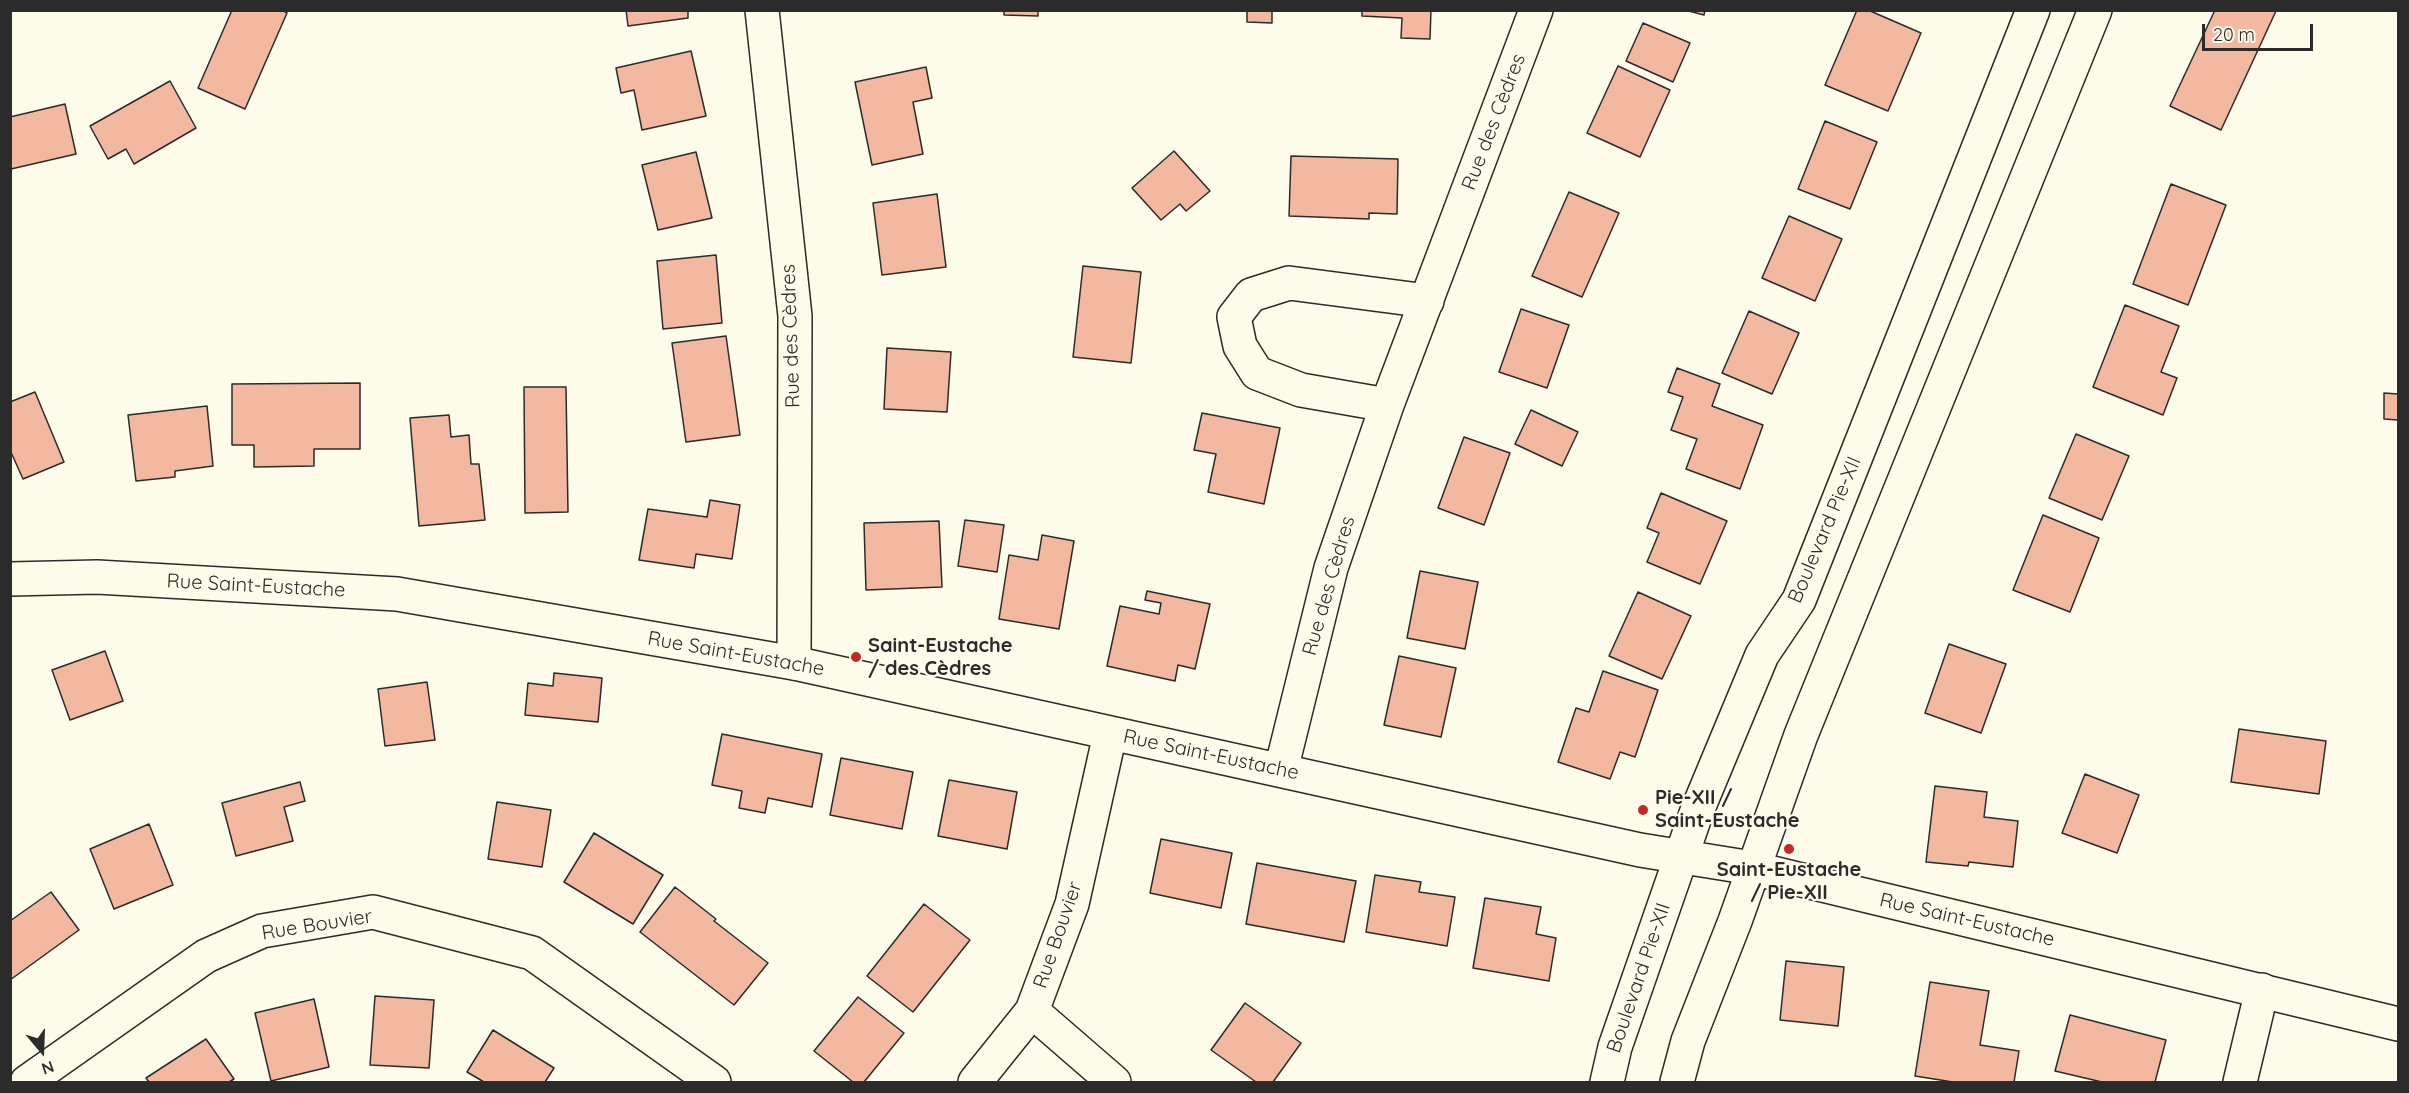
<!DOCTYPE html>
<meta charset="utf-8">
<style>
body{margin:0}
#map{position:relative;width:2409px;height:1093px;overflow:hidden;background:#fdfbea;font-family:Quicksand,sans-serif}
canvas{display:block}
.frame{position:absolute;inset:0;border:12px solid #2b2b2b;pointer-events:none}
.north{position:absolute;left:12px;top:1021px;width:60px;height:60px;-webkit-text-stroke:4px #fdfbea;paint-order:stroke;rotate:161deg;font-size:16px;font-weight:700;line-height:24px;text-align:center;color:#2b2b2b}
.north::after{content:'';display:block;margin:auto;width:21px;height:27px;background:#2b2b2b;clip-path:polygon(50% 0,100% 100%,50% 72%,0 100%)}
.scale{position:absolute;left:2202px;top:24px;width:111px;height:27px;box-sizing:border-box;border:3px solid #2b2b2b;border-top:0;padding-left:8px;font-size:18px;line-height:21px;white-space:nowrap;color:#2b2b2b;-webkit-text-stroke:4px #fdfbea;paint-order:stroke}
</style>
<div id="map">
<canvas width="2409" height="1093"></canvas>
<div class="frame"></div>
<div class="north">N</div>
<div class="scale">20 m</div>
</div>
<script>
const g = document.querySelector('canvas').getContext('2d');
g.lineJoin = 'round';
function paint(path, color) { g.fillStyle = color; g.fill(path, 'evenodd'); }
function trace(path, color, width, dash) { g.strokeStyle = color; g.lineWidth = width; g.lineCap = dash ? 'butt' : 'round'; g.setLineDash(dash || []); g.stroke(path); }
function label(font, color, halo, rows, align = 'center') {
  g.font = font + ' Quicksand,sans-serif'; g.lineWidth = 4.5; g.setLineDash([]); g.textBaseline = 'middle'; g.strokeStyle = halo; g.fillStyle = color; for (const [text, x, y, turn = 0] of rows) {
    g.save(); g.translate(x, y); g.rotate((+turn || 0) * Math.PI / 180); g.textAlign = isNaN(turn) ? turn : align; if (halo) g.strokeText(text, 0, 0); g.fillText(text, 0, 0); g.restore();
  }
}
const building = new Path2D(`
 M232,10h50l5,3 -42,96 -47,-21z
 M626,10h62v8l-60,8z
 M1004,10h34v6l-34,-1z
 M1247,10h25v13l-25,-1z
 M1362,10h69l-1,29 -29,-1 1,-20 -40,-2z
 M1685,10h20l-1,5z
 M1857,10h11l53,23 -33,78 -63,-26z
 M2215,10l61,1 -55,119 -51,-24z
 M1643,23l47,20 -17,39 -47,-21z
 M691,51l15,65 -64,14 -8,-40 -13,3 -5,-25z
 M1618,66l52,24 -30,67 -53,-24z
 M926,67l6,31 -19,4 10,52 -51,11 -17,-83z
 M170,81l26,47 -62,36 -8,-15 -18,10 -18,-33z
 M65,104l11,50 -65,15 -1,-52z
 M1825,121l52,21 -27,67 -52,-20z
 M1174,151l36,40 -24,20 -6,-7 -19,16 -29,-32z
 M696,152l16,66 -54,12 -16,-65z
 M1291,156l107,3 -1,55 -28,-1v6l-80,-3z
 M2171,184l55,21 -38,100 -55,-21z
 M1569,192l50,21 -37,84 -50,-21z
 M937,194l9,73 -64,8 -9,-72z
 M1789,216l53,23 -27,62 -53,-23z
 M716,255l6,68 -59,6 -6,-68z
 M1083,266l58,6 -10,91 -58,-6z
 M2125,305l54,21 -18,46 16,6 -14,37 -70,-28z
 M1521,309l48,16 -22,63 -48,-16z
 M1749,311l50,22 -27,61 -50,-21z
 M726,336l14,99 -54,7 -14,-99z
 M887,348l64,4 -4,60 -63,-3z
 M1677,368l43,16 -8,22 51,19 -23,64 -54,-20 11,-30 -26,-9 12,-33 -15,-5z
 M360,383v66h-46v17l-60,1v-22h-22v-61z
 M524,387h42l2,125 -43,1z
 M35,392l29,70 -41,17 -13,-29v-48z
 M2384,393l14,1v26l-14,-1z
 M207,406l6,60 -38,5v6l-39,4 -8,-66z
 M1531,410l47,22 -16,34 -47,-22z
 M1202,413l78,15 -16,76 -56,-12 8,-38 -22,-4z
 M449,415l2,22 18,-2 2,29h8l6,56 -66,6 -9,-108z
 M2076,434l53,22 -27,64 -53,-22z
 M1464,437l46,16 -26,72 -46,-17z
 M1661,493l66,28 -27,63 -53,-22 12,-29 -12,-5z
 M710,500l30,5 -8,54 -36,-5 -2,14 -55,-8 9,-51 59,8z
 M2043,515l56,23 -29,74 -57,-22z
 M965,520l39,5 -7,47 -39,-6z
 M939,521l3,66 -76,3 -2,-67z
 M1042,535l32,6 -15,88 -60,-10 10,-64 29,5z
 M1420,571l58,11 -13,67 -58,-11z
 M1147,591l63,13 -15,65 -17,-4 -3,16 -68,-15 13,-60 39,8 2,-11 -16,-3z
 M1638,592l53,24 -29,63 -53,-23z
 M1949,644l57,20 -25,69 -56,-20z
 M105,651l18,50 -53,19 -18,-50z
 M1399,656l57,12 -15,69 -57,-12z
 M1603,671l55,19 -23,67 -15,-5 -10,27 -52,-17 18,-54 13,4z
 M554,673l48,5 -4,44 -73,-7 3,-32 25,3z
 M427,682l8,58 -50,6 -7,-57z
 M2239,729l87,12 -7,53 -88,-12z
 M722,734l100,20 -10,53 -44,-9 -3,15 -26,-5 3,-17 -30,-6z
 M841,758l72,14 -11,57 -72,-14z
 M2085,774l54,21 -22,58 -55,-20z
 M949,780l68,12 -10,57 -69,-13z
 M300,782l5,19 -21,6 9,34 -57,15 -14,-53z
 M1935,786l52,6 -3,25 34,4 -5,46 -44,-5 -1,4 -42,-4z
 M497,802l54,8 -9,57 -54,-8z
 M149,824l24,61 -59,24 -24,-60z
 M594,833l69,42 -30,49 -69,-42z
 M1161,839l71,14 -11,55 -71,-15z
 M1257,863l99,18 -12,61 -98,-18z
 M1375,875l46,7 -2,10 36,5 -8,49 -81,-14z
 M675,887l41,32 -2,2 54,42 -34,42 -94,-73z
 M51,892l28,38 -69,50v-59z
 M1485,898l56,9 -5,27 20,4 -7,43 -76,-13z
 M924,904l46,36 -57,72 -46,-36z
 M1786,961l58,6 -6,59 -58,-6z
 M1930,982l59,9 -9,54 39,6 -5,31h-61l-38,-6z
 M375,996l59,4 -5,68 -59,-3z
 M858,997l46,36 -40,49h-11l-39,-31z
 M314,999l15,68 -58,14 -16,-68z
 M1245,1003l56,40 -28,39h-17l-45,-32z
 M2070,1015l96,25 -11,42h-53l-47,-11z
 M493,1030l61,38 -9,14h-61l-17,-10z
 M206,1039l28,40 -5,3h-80l-3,-4z`);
paint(building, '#f2b8a0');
trace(building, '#2b2b2b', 1.5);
const minor = new Path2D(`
 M762,10l33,306 -1,347
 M1387,405l-86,-15 -44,-17 -17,-27 -6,-29 17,-22 38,-12 138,18
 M1281,770l50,-202 56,-163 149,-395
 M1032,1011l82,71
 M27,1082l179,-126 56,-25 111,-19 159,41 182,129
 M975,1082l57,-71 40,-107 38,-170
 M2240,1082l22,-92`);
const tertiary = new Path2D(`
 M10,579l87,-2 300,17 397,69 846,187 112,18 646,156
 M1607,1082l8,-35 82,-236 65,-156 37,-55 234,-590
 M1677,1082l11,-41 47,-120 66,-186 294,-725`);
trace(minor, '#2b2b2b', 36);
trace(tertiary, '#2b2b2b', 36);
trace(minor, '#fdfbea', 33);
trace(tertiary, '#fdfbea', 33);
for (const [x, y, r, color] of [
 [856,657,6,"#c62828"],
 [1643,810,6,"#c62828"],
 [1789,849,6,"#c62828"]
]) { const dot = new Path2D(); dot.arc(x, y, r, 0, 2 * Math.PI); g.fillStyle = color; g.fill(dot); trace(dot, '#fdfbea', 2); }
label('20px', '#2b2b2b', '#fdfbea', [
 ["Rue des Cèdres",1494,122,-69],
 ["Rue des Cèdres",791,336,-92],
 ["Boulevard Pie-XII",1825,530,-67],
 ["Rue Saint-Eustache",256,586,3],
 ["Rue des Cèdres",1329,586,-74],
 ["Rue Saint-Eustache",736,654,10],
 ["Rue Saint-Eustache",1211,755,12],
 ["Rue Saint-Eustache",1967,920,13],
 ["Rue Bouvier",317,925,-9],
 ["Rue Bouvier",1058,935,-71],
 ["Boulevard Pie-XII",1639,978,-71]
]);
label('bold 20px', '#2b2b2b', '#fdfbea', [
 ["Saint-Eustache",868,646],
 ["/ des Cèdres",868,669],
 ["Pie-XII /",1655,798],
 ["Saint-Eustache",1655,821],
 ["Saint-Eustache",1789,870,"center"],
 ["/ Pie-XII",1789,893,"center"]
], 'left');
</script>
